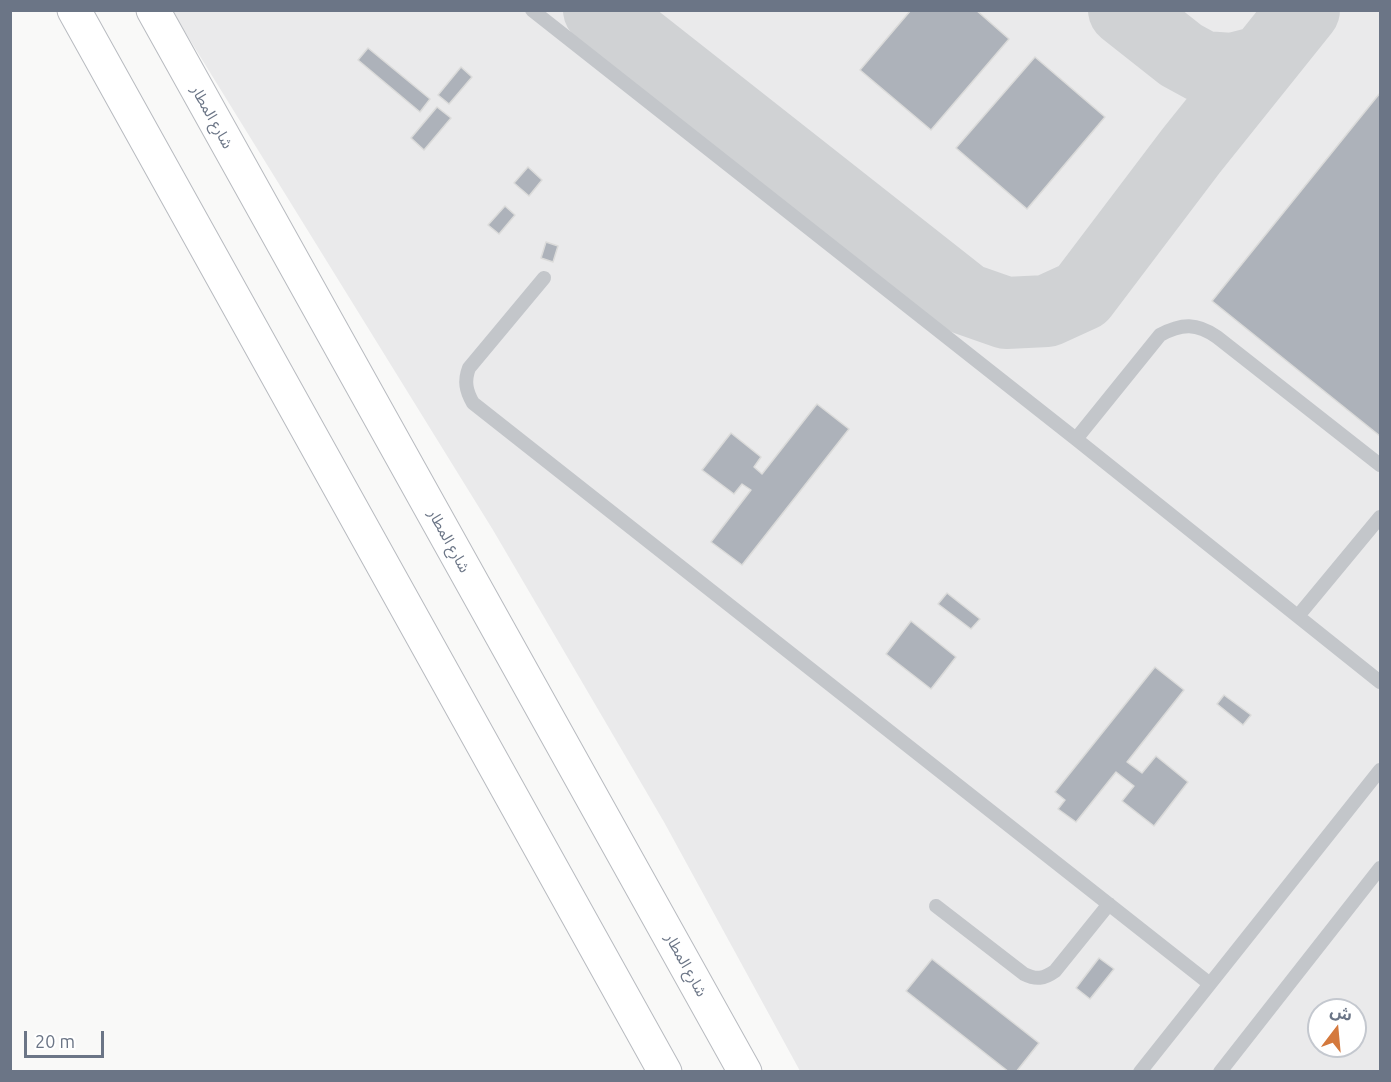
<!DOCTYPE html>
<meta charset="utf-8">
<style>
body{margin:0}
#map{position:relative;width:1391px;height:1082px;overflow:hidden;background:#f9f9f8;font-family:Ubuntu,"Noto Sans Arabic",sans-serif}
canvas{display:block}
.frame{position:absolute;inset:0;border:12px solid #6b7586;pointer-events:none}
.north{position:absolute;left:1307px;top:998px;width:60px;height:60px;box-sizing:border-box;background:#fff;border:2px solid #c4c8cf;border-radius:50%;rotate:16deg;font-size:16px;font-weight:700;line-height:24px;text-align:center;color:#6b7586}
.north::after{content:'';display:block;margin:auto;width:21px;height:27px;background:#d4793d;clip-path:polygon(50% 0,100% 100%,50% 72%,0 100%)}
.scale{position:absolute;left:24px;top:1031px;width:80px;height:27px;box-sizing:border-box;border:3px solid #6b7586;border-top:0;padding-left:8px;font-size:18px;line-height:21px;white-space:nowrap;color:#6b7586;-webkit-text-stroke:4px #fff;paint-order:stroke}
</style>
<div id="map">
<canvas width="1391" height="1082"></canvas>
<div class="frame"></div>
<div class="north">ش</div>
<div class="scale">20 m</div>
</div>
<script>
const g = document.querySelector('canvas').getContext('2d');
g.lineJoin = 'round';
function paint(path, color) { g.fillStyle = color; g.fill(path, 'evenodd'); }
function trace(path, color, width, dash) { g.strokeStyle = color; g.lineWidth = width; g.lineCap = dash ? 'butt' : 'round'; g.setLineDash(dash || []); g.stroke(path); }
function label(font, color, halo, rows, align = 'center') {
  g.font = font + ' Ubuntu,"Noto Sans Arabic",sans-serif'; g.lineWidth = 6; g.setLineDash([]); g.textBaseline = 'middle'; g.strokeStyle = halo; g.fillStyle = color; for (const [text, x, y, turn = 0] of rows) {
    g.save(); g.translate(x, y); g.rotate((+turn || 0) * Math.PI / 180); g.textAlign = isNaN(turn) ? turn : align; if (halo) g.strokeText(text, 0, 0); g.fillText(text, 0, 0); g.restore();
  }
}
paint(new Path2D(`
 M172,11h1208v1060h-580l-136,-249 -171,-292zM1319,1010h36v36h-36z`), '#eaeaeb');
trace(new Path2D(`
 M599,10l367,289 40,14 41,-2 35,-16 109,-144 113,-141
 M1124,10l57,45 22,12 29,2 31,-8`), '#d0d2d4', 72);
const building = new Path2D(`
 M911,10h65l33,29 -78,91 -71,-60z
 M368,48l62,51 -10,13 -62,-52z
 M1035,57l70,60 -78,92 -71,-61z
 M461,67l11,10 -23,27 -11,-9z
 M1380,93v343l-168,-135z
 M437,107l14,11 -27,32 -13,-12z
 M528,167l14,13 -13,16 -15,-13z
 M505,206l10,9 -16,19 -11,-9z
 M546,242l12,4 -5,16 -12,-4z
 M817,404l32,25 -107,136 -31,-23 40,-52 -9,-6 -8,10 -32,-24 29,-37 30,24 -7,10 8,7z
 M947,593l33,26 -9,10 -33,-25z
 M911,621l45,36 -25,32 -45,-35z
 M1155,667l29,23 -57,72 15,11 14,-17 32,26 -34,44 -32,-25 12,-15 -18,-14 -40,50 -18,-13 7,-9 -10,-8z
 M1224,695l27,20 -8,10 -26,-21z
 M1099,958l15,11 -24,30 -14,-11z
 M932,959l107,84 -23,29h-7l-103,-81z`);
paint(building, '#adb2ba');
trace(building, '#dbdbda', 1.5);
const secondary = new Path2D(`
 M74,10l591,1062
 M153,10l592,1062`);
trace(secondary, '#b8bbc0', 35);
trace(new Path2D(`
 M532,10l544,429 304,243
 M544,278l-75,90c-5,13 -3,23 4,35l737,581
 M1076,439l84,-104c22,-12 37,-12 57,2l163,128
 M1298,616l82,-99
 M936,906l88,68c12,6 20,5 31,-3l54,-67
 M1140,1072l240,-302
 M1220,1072l160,-204`), '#c3c6ca', 14);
trace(secondary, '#fff', 33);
label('15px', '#6b7586', '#fff', [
 ["شارع المطار",212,117,61],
 ["شارع المطار",449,541,61],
 ["شارع المطار",686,965,61]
]);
</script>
